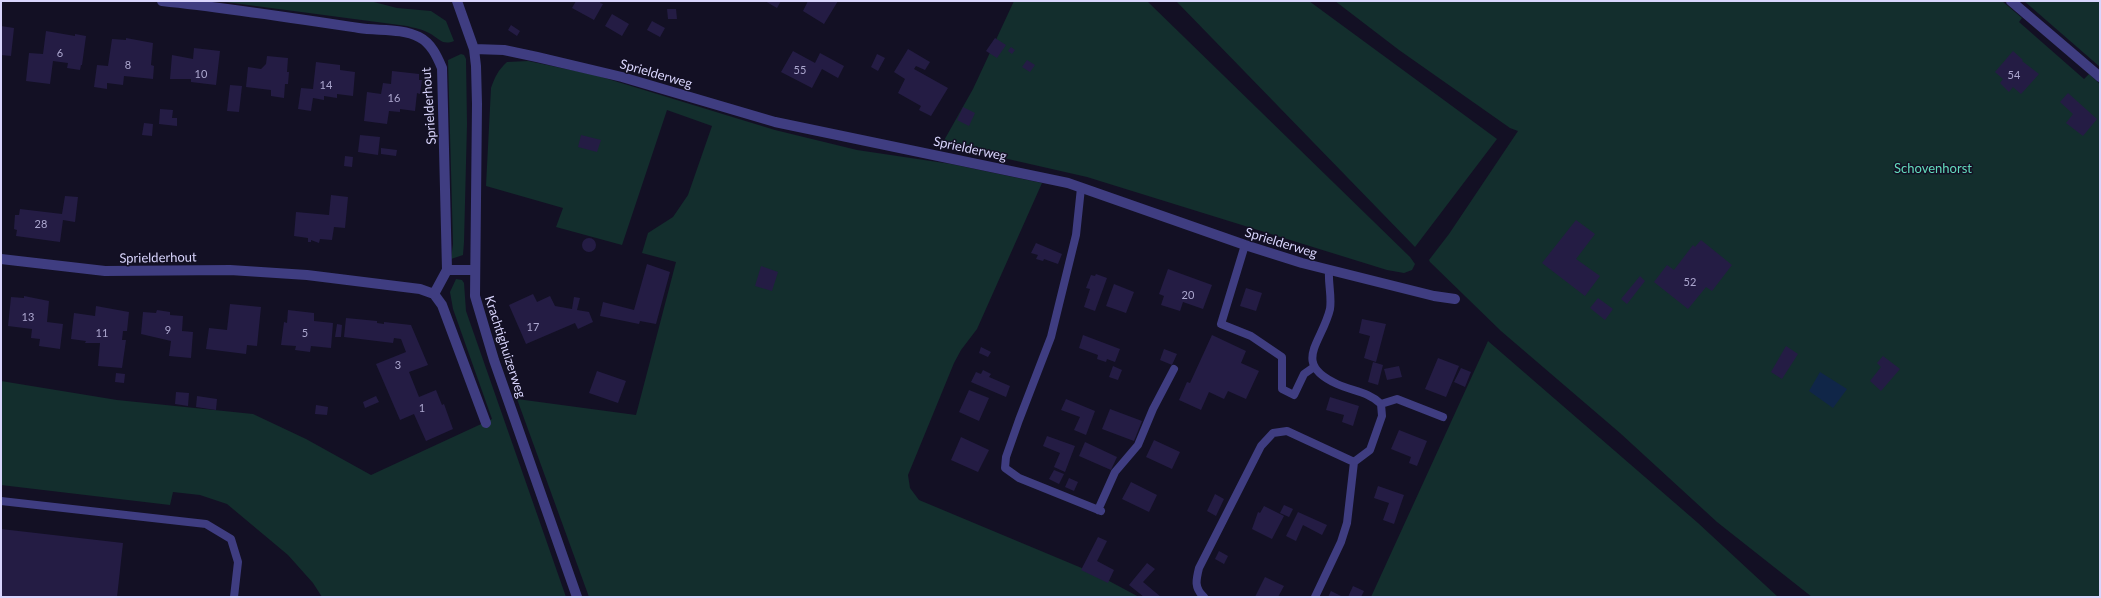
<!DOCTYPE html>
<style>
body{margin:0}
#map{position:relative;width:2101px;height:598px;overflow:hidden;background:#131024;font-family:Lato,sans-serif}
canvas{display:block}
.frame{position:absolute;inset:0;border:2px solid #d9d5fd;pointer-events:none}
</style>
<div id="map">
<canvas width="2101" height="598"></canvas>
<div class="frame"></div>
</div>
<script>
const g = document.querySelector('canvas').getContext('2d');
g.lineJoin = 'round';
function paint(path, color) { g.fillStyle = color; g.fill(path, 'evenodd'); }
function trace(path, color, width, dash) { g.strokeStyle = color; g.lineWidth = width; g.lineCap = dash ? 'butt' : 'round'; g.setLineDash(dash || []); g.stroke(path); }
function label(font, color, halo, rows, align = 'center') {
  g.font = font + ' Lato,sans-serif'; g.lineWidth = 3; g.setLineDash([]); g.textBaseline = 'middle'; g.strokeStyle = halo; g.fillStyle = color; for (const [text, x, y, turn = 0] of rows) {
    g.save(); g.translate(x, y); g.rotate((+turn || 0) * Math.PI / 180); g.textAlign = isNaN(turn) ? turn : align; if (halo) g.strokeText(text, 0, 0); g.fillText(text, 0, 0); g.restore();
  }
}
paint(new Path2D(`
 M218,1h152l27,7 34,3 15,10 8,20c-12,5 -15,-3 -25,-8 -7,-4 -15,-5 -22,-7z
 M1014,1h133l263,256 5,7 -3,6 -8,3 -17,-3 -300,-93 -145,-33 31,-55z
 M1176,1h133l188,138 -82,108z
 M1335,1h667l20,17 -3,4 65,57 5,-5 11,10v513h-288l-95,-75 -97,-89 -119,-102 -71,-69 -1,-2 20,-26 69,-103 -8,-3 -111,-78z
 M2024,1h76v66l-69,-60z
 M461,54l3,1 2,4 1,65 -3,118 -1,13 -12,4 2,-15 -5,-184z
 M528,61l67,14 180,55 82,20 94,14 91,19 -65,146 -16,21 -7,13 -46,112 2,13 9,12 177,74 43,23h-550l-72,-198 119,16 40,-153 -34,-9 6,-20 25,-16 15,-22 24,-69 -45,-16 -45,135 -66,-18 7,-19 -77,-22 5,-98c4,-11 7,-18 16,-26z
 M456,279l6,1 2,3 2,28 100,286h-244l-9,-14 -25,-28 -61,-51 -27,-9 -27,-3 -3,13 -169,-20v-104l116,19 136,14 53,25 65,36 121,-56 -39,-110 -3,-17z
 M1488,341l210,182 80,74h-407z`), '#132e2d');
paint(new Path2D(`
 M1820,372l27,17 -14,19 -24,-17z`), '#102648');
paint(new Path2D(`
 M576,1h25l-1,2 3,1 -9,16 -22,-12z
 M765,1h16l-4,7z
 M808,1h30l-14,23 -21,-13z
 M667,9h9l1,10h-9z
 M612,14l17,10 -7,12 -17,-10z
 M652,21l13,7 -5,9 -13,-7z
 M511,25l9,6 -3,5 -9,-6z
 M1,26l13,2 -3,28 -10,-1z
 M46,31l29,5v-2l11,2 -4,29h-1l-1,5 -13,-2 1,-5 -15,-2 -3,23 -24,-3 3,-28 14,1z
 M126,38l27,5 -2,22 3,1 -1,13 -29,-3 -1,9 -16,-2v6l-13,-2 3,-22 11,1 4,-27 14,1z
 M995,38l11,7 -9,13 -11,-7z
 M1011,47l4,3 -3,4 -4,-3z
 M194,48l26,3 -4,34 -25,-3v-3h-21l2,-24 21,4z
 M908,49l22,13 -5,8 -9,-4 -2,3 34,19 -17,28 -12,-6 2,-4 -23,-13 7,-14 -11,-7z
 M793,51l22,12 5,-10 24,13 -6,12 -16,-9 -10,19 -31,-16z
 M2013,51l10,9 -1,1 17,13 -18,20 -8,-7 -4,5 -9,-9 3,-4 -8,-7z
 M877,54l8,4 -7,13 -7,-4z
 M267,56l21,2 -1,14h2l-1,12h-3l-1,14 -13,-2v-6l-25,-3 2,-20 13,2 5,-5z
 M1027,60l8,5 -5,7 -8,-5z
 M316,62l24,3v5l15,2 -2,24 -16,-2v4l-13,-2v4l-11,-2 -2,13 -13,-2 3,-21 12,1z
 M392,71l27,3v6h3l-2,14 -3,-1 -2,18 -15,-2v3l-11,-1 -2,13 -23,-3 3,-29 14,2 2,-11 8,1z
 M230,85l12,1 -3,26 -12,-1z
 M2068,93l29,26 -14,17 -17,-13 7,-9 -13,-12z
 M963,107l12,6 -6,13 -12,-6z
 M160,109l13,1 -1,8h5v8l-18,-2z
 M144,123l9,1 -1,12 -10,-1z
 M360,135l20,2 -2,18 -20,-3z
 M581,135l20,5 -4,12 -19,-5z
 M381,148l16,2 -1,6 -15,-2z
 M345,156l8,1 -1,10 -8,-1z
 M331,195l17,2 -3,31 -11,-1 -2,13 -12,-1 -1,4 -8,-3v2h-3v-4l-14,-2 2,-24 33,3z
 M65,196l13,1 -3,25 -12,-2 -3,22 -44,-6 1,-6 -3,-1 1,-14h4l1,-6 42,5z
 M1576,220l19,14 -19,25 24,17 -15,20 -43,-33z
 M582 245a7 7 0 1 1 14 0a7 7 0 1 1-14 0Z
 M1701,240l31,25 -20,26 -6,-4 -18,22 -34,-27 13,-17 7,5 19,-25 2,2z
 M1036,243l26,11 -4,10 -14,-5 -1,2 -7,-2 2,-4 -7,-2z
 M647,264l23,8 -14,52 -16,-3 -1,3 -39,-8 3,-14 31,8z
 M761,266l17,6 -6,19 -17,-5z
 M1168,269l44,16 -9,24 -20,-7 -3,9 -19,-6 3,-9 -5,-2z
 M1096,274l11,4 -12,33 -11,-4 6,-18 -4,-1 5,-13 4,1z
 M1640,276l5,5 -18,23 -6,-5z
 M1114,284l20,8 -8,21 -20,-7z
 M1246,288l16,5 -6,18 -16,-5z
 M533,294l4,8 13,-6 5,10 17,3 2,-12 6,1 -3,12 12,2 4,10 -15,7 -3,-6 -49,21 -17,-39z
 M24,296l25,5 -2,21 16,2 -3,25 -21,-3 1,-7 -9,-1 1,-9 -24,-3 3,-29 13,1z
 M1598,298l15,11 -8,11 -15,-12z
 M230,304l31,3 -4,39 -10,-1 -1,9 -40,-5 3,-21 18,2z
 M96,306l33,6 -2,19h-4l-1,9h4l-4,28 -24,-2 2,-23h-15l1,-2 -15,-2 3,-26 21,3z
 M157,310l13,2v3l13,1 -1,15 11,1 -2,26 -22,-2 2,-15 -30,-7 2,-22 13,1z
 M288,310l26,3v8l19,2 -2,25 -20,-2 -1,6 -15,-2 1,-4 -15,-1 3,-23 3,1z
 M346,318l31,3v2l7,1v-2l27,3 17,40 -19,7 10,25 17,-7 6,15 2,-1 9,25 -27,12 -12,-27 -14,6 -24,-56 30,-12 -5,-13 -7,-1 -1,5 -49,-6z
 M1362,319l24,5 -10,38 -12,-4 6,-22 -11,-3z
 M337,324l5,1 -1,12h-6z
 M1083,335l37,14 -5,13 -8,-3 -1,3 -9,-3 1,-4 -19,-7z
 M1212,335l34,16 -5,12 18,8 -13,28 -18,-8 -4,8 -15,-7 -8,18 -22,-10 8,-18 3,1z
 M1786,346l12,8 -16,25 -11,-7z
 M981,347l10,5 -3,5 -9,-4z
 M1164,349l13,5 -5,11 -12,-5z
 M1883,356l17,13 -19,22 -11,-10 11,-14 -4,-4z
 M1438,358l21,8 -13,31 -21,-8z
 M1373,362l10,3 -5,20 -10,-3z
 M1113,366l9,4 -4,10 -9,-3z
 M1399,366l3,11 -15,3 -3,-11z
 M1461,368l10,4 -6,15 -11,-5z
 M983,370l8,4 -2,3 21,9 -4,11 -35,-15 5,-10 5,2z
 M597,371l29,10 -8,22 -29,-10z
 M116,373l9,1 -1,9 -9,-1z
 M969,390l20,8 -10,23 -20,-9z
 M176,392l13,1 -1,13 -13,-2z
 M197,396l20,3 -1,11 -20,-3z
 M376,396l3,6 -14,6 -2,-6z
 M1330,397l29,9 -6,20 -11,-4 2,-7 -18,-5z
 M1066,399l29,12 -9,24 -12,-5 6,-13 -19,-7z
 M316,405l12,2 -1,8 -12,-1z
 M1110,409l32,12 -8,20 -32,-12z
 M1399,430l28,11 -10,25 -8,-3 2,-6 -20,-8z
 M1047,436l28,10 -10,26 -11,-5 6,-14 -17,-7z
 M961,437l28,13 -11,22 -27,-12z
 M1154,440l26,12 -8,17 -26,-12z
 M1085,442l32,15 -6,13 -32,-14z
 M1054,470l10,4 -5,10 -10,-5z
 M1069,478l9,4 -4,9 -9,-4z
 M1131,482l26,13 -8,17 -27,-13z
 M1378,486l26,9 -10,29 -11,-4 6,-17 -15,-5z
 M1215,494l9,5 -8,17 -9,-5z
 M1284,505l9,4 -4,8 -9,-4z
 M1264,506l20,10 -12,23 -20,-10 6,-17 2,1z
 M1298,512l29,13 -5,10 -19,-10 -7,16 -10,-5z
 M1,529l122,14 -6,54h-116z
 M1098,537l9,4 -10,20 17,9 -6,13 -27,-13z
 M1219,551l9,5 -4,8 -9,-5z
 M1147,563l8,6 -12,13 18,15h-17l-15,-12z
 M1265,577l19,9 -6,11h-23z
 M1353,586l11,5 -3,6h-13z
 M1331,591l12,6h-15z`), '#241c44');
trace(new Path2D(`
 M1081,188l-5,47 -25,102 -32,83 -13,37 -1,11 14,10 82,33
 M1245,245l-24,79 30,12 31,21v32l12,6 10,-21 10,-7
 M1381,404l16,-5 46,18
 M1,501l205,23 25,15 7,23 -4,35
 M1098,510l17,-38 23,-27 15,-36 21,-40
 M1204,597c-10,-9 -8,-17 -5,-29l62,-122 12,-13 14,-2 67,31
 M1315,597l26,-55 6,-19 7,-61 16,-12 12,-34 -1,-12c-12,-12 -29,-13 -44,-20 -46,-21 -15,-41 -7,-75 2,-13 -2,-25 -1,-39`), '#3f3d81', 8);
trace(new Path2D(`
 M162,1c66,7 131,17 197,27 19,3 43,0 60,9 12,6 18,19 23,31l5,202 -13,24
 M457,1l17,48 2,17 1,38 -2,192 19,64 83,237
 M2011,1l89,76
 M474,49l30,1 33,7 85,20 153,45 293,61 177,62 57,18 132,33 21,3
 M1,259l104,12 125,-1 77,5 113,14 14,5 8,11 44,118
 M447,270h28`), '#3f3d81', 10);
label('11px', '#aca7cf', null, [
 ["6",60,53],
 ["8",128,65],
 ["55",800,70],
 ["10",201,74],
 ["54",2014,75],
 ["14",326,85],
 ["16",394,98],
 ["28",41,224],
 ["52",1690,282],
 ["20",1188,295],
 ["13",28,317],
 ["17",533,327],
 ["9",168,330],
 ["11",102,333],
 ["5",305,333],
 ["3",398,365],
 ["1",422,408]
]);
label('13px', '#d9d5fd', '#131024', [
 ["Sprielderweg",656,74,16],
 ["Sprielderhout",429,106,-94],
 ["Sprielderweg",970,149,12],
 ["Sprielderweg",1281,243,17],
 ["Sprielderhout",158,258,-1],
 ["Krachtighuizerweg",505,347,72]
]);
label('13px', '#63dbbc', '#131024', [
 ["Schovenhorst",1933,169]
]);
</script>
